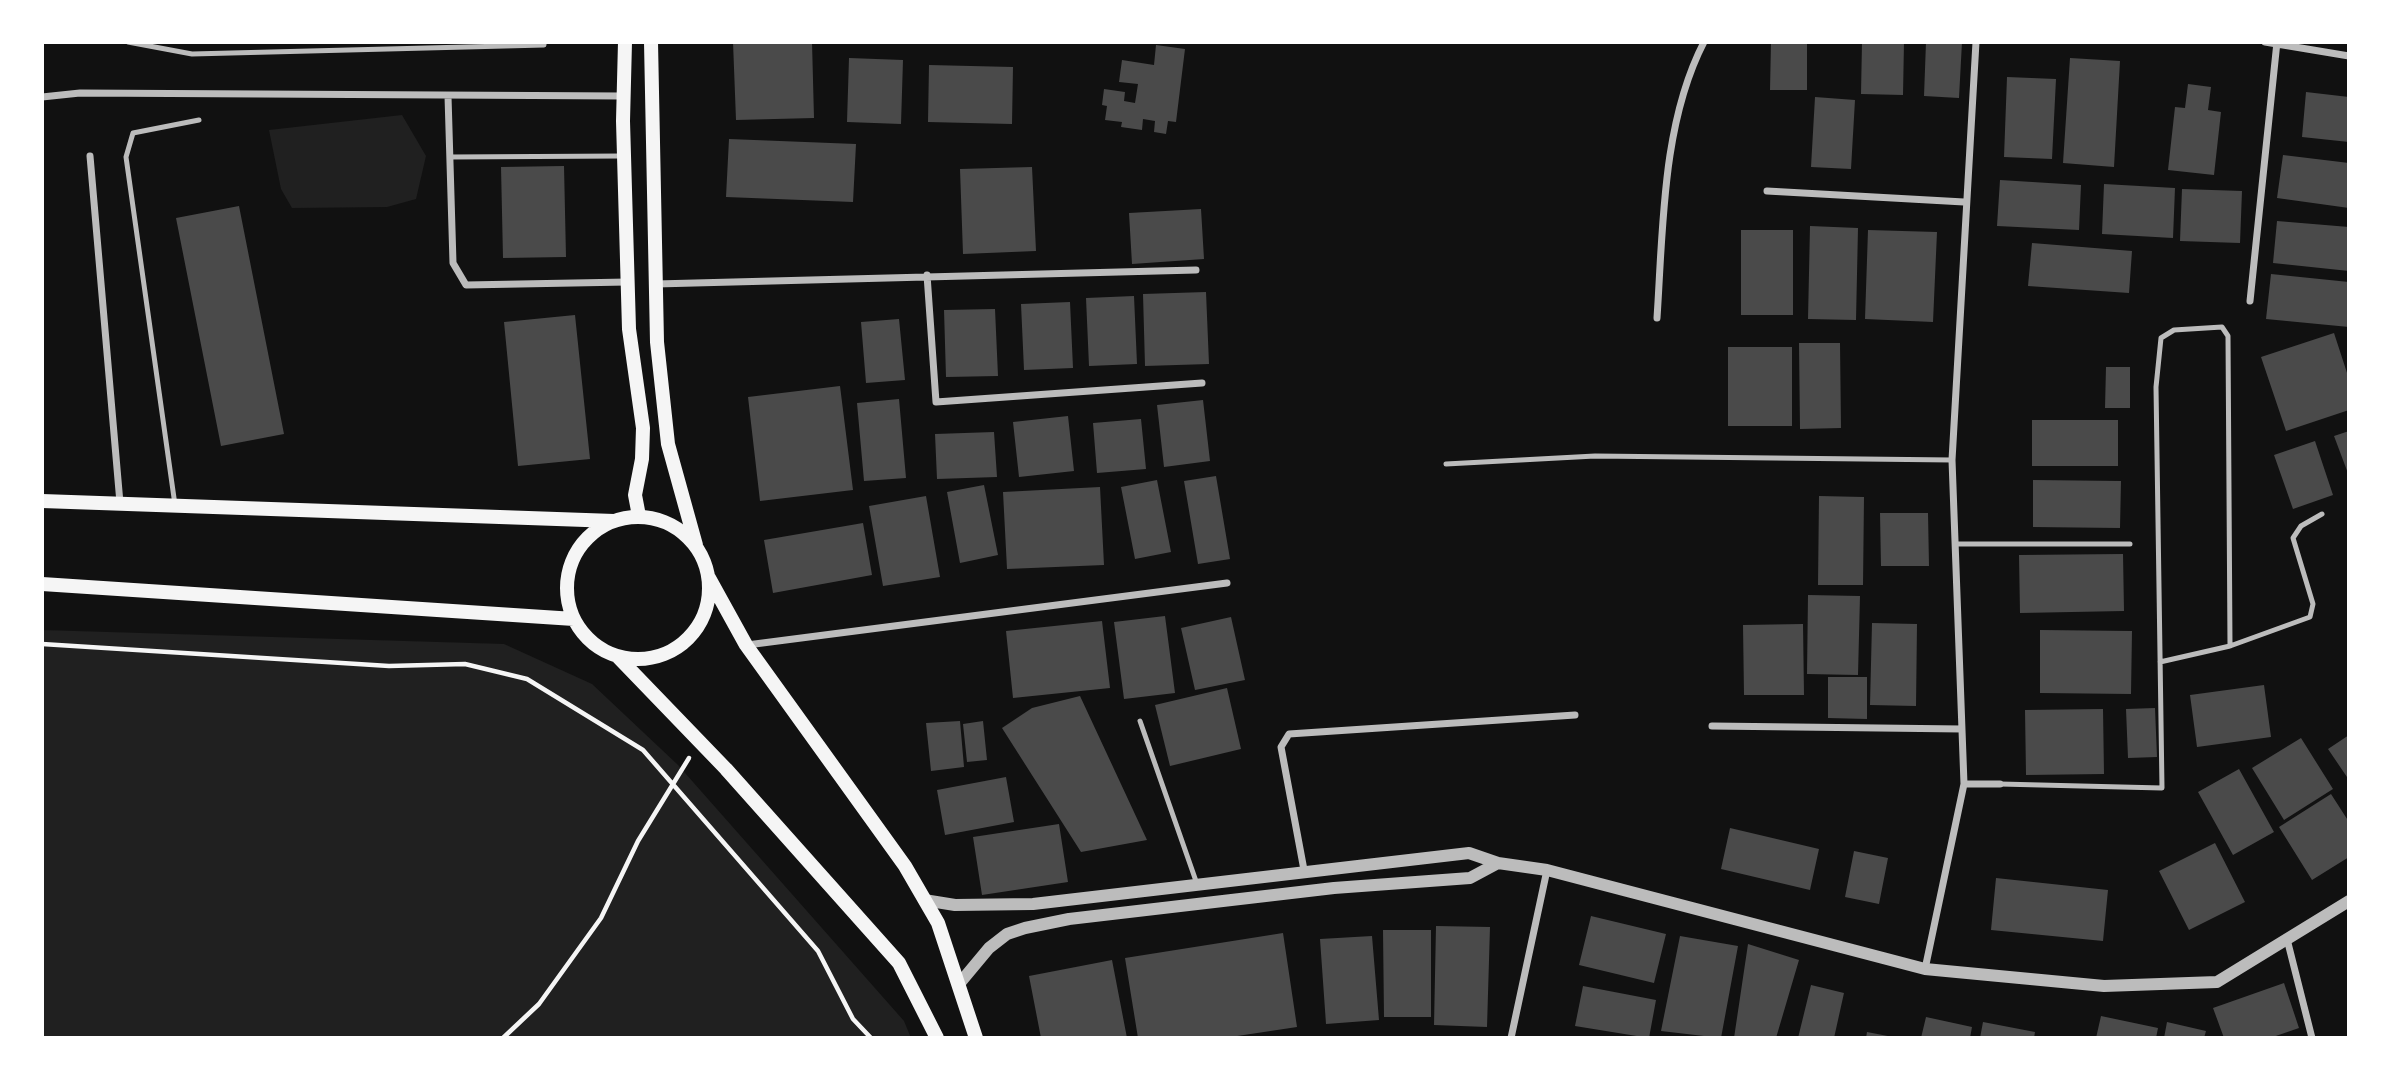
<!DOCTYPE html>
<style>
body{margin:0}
#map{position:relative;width:2391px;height:1080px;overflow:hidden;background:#111;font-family:Manrope,sans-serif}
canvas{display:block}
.frame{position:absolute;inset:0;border:44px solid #fff;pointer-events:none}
</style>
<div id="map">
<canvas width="2391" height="1080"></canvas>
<div class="frame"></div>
</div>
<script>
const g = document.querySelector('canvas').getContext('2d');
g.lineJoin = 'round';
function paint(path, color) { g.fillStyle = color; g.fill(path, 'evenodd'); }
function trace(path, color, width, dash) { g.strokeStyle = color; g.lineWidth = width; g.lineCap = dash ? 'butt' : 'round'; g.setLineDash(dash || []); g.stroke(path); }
paint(new Path2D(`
 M402,115l24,41 -10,43 -29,8 -95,1 -11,-19 -12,-59z
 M42,630l462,14 88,40 86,81 226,256 7,17h-869z`), '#202020');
paint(new Path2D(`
 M733,42h79l2,76 -78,2z
 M1771,42h36v48h-37z
 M1862,42h42l-1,53 -42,-1z
 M1926,42h36l-3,56 -35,-2z
 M1156,45l29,4 -9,73 -8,-1 -2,13 -12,-2 1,-11 -12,-2 -1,11 -21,-3 1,-5 -17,-2 2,-14 -5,-1 2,-16 21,3 -1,9 11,2 3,-19 -19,-2 3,-22 32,5z
 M849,58l54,2 -2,64 -54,-2z
 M2070,58l50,3 -6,106 -51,-4z
 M929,65l84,2 -1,57 -84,-2z
 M2007,77l49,2 -4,80 -48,-2z
 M2188,84l23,3 -3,23 13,2 -7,63 -46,-5 7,-63 10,1z
 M2306,92l43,5v45l-47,-5z
 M1815,97l40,3 -4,69 -40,-2z
 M729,139l127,5 -3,58 -127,-5z
 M2283,155l66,8v45l-72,-10z
 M564,166l2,91 -63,1 -2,-91z
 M1032,167l4,84 -73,3 -3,-85z
 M2000,180l81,5 -2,45 -82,-4z
 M2104,184l71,4 -2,50 -71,-4z
 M2182,189l60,2 -2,52 -60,-2z
 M239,206l45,228 -63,12 -45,-228z
 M1201,209l3,50 -72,5 -3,-51z
 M2277,221l72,6v44l-76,-8z
 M1810,226l48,2 -2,92 -48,-1z
 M1741,230h52v85h-52z
 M1868,230l69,2 -4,90 -68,-3z
 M2032,243l100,8 -3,42 -101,-7z
 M2271,274l78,8v45l-83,-8z
 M1206,292l3,72 -64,2 -2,-72z
 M1134,296l3,68 -48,2 -3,-68z
 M1070,302l3,66 -49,2 -3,-66z
 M995,309l3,67 -52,1 -2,-67z
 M575,315l15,144 -72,7 -14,-144z
 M899,319l6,61 -39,3 -5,-61z
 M2334,333l15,46v31l-63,21 -25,-74z
 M1799,343h41l1,85 -41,1z
 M1728,347h64v79h-64z
 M2106,367h24v41h-25z
 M840,386l13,104 -93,11 -12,-104z
 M899,399l7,79 -42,3 -7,-78z
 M1203,400l7,61 -46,6 -7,-62z
 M1068,416l6,55 -55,6 -6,-55z
 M1141,419l5,50 -49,4 -4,-50z
 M2032,420h86v46h-86z
 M2349,431v45l-15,-40z
 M994,432l3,45 -60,2 -2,-45z
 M2315,441l18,54 -40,14 -19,-54z
 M1216,476l14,83 -32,5 -14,-83z
 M1157,480l14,72 -36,7 -14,-72z
 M2033,480l88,1 -1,47 -87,-1z
 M984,485l14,70 -38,8 -13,-71z
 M1100,487l4,78 -97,4 -4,-77z
 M926,496l14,81 -57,9 -14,-80z
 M1819,496l45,1 -1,88h-45z
 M1880,513h48l1,53h-48z
 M863,523l9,52 -99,18 -9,-53z
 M2123,554l1,57 -104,2 -1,-58z
 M1808,595l52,1 -2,79 -51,-1z
 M1165,616l10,77 -51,6 -10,-77z
 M1231,617l14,63 -50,10 -14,-62z
 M1102,621l8,67 -97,10 -7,-67z
 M1872,623l45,1 -1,82 -46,-1z
 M1803,624l1,71h-60l-1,-70z
 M2040,630l92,1 -1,63 -91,-1z
 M1828,677h39v42l-39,-1z
 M2264,685l7,52 -74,10 -7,-52z
 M1227,688l14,61 -71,17 -15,-61z
 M1080,696l67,144 -66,12 -79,-124 30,-20z
 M2155,708l2,49 -29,1 -2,-49z
 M2103,709l1,65 -78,1 -1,-65z
 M960,721l4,46 -33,4 -5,-48z
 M983,721l4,39 -20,2 -4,-38z
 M2349,735v45l-21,-31z
 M2301,738l32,51 -49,31 -32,-52z
 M2239,769l35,63 -41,23 -35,-63z
 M1006,777l8,45 -69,13 -8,-45z
 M2331,794l18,28v35l-37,23 -33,-53z
 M1059,824l9,58 -86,13 -9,-58z
 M1730,828l89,21 -9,41 -89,-21z
 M2215,843l30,59 -56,28 -30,-59z
 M1854,851l34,7 -9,46 -34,-7z
 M1996,878l112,12 -5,51 -112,-11z
 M1591,916l75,18 -12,49 -75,-18z
 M1436,926l54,1 -3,100 -53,-2z
 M1383,930h48v87h-47z
 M1283,933l14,94 -73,11h-86l-13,-80z
 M1372,936l7,84 -53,4 -6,-85z
 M1680,936l58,10 -17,92 -60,-7z
 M1748,944l51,16 -23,78h-42z
 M1112,960l15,78h-86l-12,-62z
 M2284,983l15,45 -29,10h-46l-11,-30z
 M1811,985l33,8 -10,45h-36z
 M1583,986l73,14 -7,38 -74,-12z
 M2101,1016l57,12 -2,10h-60z
 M1926,1017l46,10 -2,11h-49z
 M1983,1022l52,10 -1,6h-54z
 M2167,1022l39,9 -2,7h-40z
 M1867,1032l26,5v1h-27z`), '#4a4a4a');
trace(new Path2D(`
 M42,644l347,22 76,-2 62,15 116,71 175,201 35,68 18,19
 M503,1038l36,-34 62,-86 37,-77 51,-83`), '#f5f5f5', 4.5);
trace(new Path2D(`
 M128,42l64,12 352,-9v-3
 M450,157l171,-1
 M1446,464l149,-8 357,4
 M175,505l-49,-348 7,-24 66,-13
 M1955,544h175
 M2160,662l70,-16 80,-29 3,-13 -20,-66 8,-12 21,-12
 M1140,721l57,163
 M2000,784l162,4 -6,-401 5,-49 13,-8 48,-3 6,9 2,310`), '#bcbcbc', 5);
trace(new Path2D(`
 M2265,42l84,14
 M448,96l5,167 13,22 161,-3
 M42,97l38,-4 543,3
 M90,156l30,347
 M1767,191l197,11
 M927,275l9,127 266,-19
 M656,284l540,-14
 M2250,301l27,-259
 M1657,318c6,-89 5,-195 47,-276
 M747,645l480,-62
 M1712,726l250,3
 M1964,784h36
 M1304,870l-23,-123 8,-13 286,-19
 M2287,939l25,99
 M1925,969l39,-185 -12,-324 24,-418
 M1511,1038l36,-168`), '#bcbcbc', 7);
trace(new Path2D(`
 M924,900l31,5 78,-1 436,-51 29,10 49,7 378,99 179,17 113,-4 132,-81
 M959,984l30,-36 18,-14 18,-6 44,-9 265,-31 136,-10 28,-15`), '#bcbcbc', 12);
trace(new Path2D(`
 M625,42l-2,79 6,208 14,99 -1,31 -7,36 4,21
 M651,42l6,300 11,102 28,101
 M42,501l572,20
 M567 588a71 71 0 1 1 142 0a71 71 0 1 1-142 0Z
 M709,578l37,67 159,221 33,57 38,115
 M42,584l532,35
 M618,657l108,112 173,194 38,75`), '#f5f5f5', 14);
</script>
